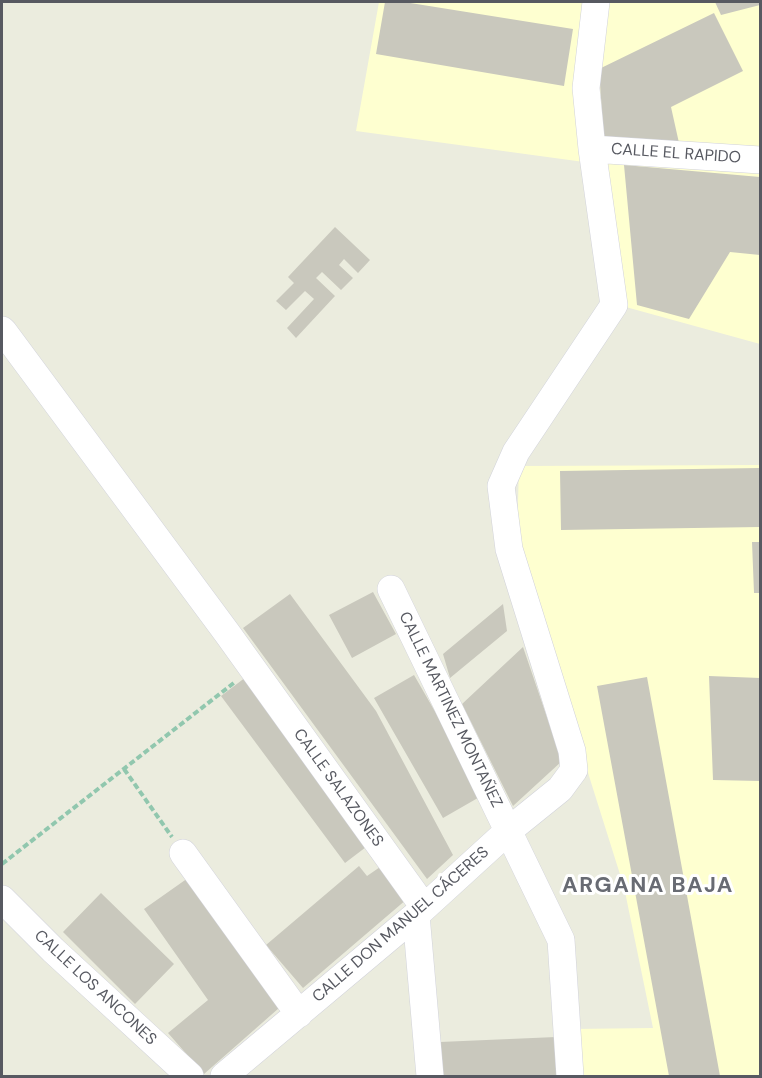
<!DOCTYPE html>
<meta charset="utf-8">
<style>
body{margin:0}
#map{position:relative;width:762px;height:1078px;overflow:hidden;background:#ebecde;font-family:"DM Sans",sans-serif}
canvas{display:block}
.frame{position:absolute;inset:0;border:3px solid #575961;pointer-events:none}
</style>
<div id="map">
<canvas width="762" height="1078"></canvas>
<div class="frame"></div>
</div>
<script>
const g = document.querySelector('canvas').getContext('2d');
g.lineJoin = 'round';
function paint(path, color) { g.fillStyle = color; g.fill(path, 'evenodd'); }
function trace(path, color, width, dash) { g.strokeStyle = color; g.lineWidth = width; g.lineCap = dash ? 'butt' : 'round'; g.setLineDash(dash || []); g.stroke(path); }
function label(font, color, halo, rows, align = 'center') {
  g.font = font + ' "DM Sans",sans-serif'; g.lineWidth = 6; g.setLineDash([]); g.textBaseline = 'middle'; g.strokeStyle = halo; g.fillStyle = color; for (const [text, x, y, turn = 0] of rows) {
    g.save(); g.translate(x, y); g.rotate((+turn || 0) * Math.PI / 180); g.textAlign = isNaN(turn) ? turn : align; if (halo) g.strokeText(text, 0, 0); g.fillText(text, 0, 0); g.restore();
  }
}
paint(new Path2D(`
 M379,2h381v342l-156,-43 -20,-139 -228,-31z
 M760,465v611h-184l-3,-47 80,-1 -29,-141 -58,-184 -49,-164 2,-73z`), '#feffd0');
paint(new Path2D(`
 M385,2h19l169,27 -9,57 -188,-32z
 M715,2h45v3l-39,10z
 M714,13l29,58 -72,36 8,36 -75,-1 -5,-73z
 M624,165l136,12v78l-30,-3 -41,67 -52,-14z
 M335,227l35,33 -12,13 -14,-14 -5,6 14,13 -12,12 -19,-18 -6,6 19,18 -39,42 -9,-10 27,-29 -9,-8 -19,19 -10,-9 18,-18 -6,-6z
 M760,468v59l-199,3 -1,-59z
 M752,542h8v51h-6z
 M373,592l23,42 -44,24 -23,-43z
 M290,594l86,117 77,144 -26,24 -184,-251z
 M503,604l4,27 -57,47 -7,-24z
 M523,647l39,114 -49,45 -51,-102z
 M414,675l69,120 -40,23 -69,-120z
 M709,676l51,2v103l-47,-1z
 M246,677l124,167 -25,19 -124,-167z
 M647,677l73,399h-51l-72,-390z
 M383,865l24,34 -104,89 -37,-43 93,-79 8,10z
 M188,878l91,130 -75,66 -36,-41 40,-33 -64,-91z
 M101,893l73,71 -39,40 -72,-72z
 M556,1037l3,39h-117l-2,-34z`), '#c9c8bd');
const minor = new Path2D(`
 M592,149l168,11
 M2,330l2,2 223,301 197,274
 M391,589l170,351 9,136
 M183,853l116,161
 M2,899l51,51 137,126
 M416,915l14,161
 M224,1076l192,-161 92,-84 52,-42 14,-19 -2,-19 -63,-202 -8,-63 15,-34 98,-147 -22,-156 -6,-61 10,-86`);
trace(minor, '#d1d2da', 28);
trace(new Path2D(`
 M124,769l48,68
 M2,864l233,-182`), '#91c7ae', 4, [6, 3]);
trace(minor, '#fff', 27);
label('16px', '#575961', '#fff', [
 ["CALLE EL RAPIDO",676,154,4],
 ["CALLE MARTINEZ MONTAÑEZ",450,710,64],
 ["CALLE SALAZONES",338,788,54],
 ["CALLE DON MANUEL CÁCERES",401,925,-41],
 ["CALLE LOS ANCONES",95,988,43]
]);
g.letterSpacing = '1.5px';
label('bold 22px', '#686b73', '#fff', [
 ["ARGANA BAJA",648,886]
]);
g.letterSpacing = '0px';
</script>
